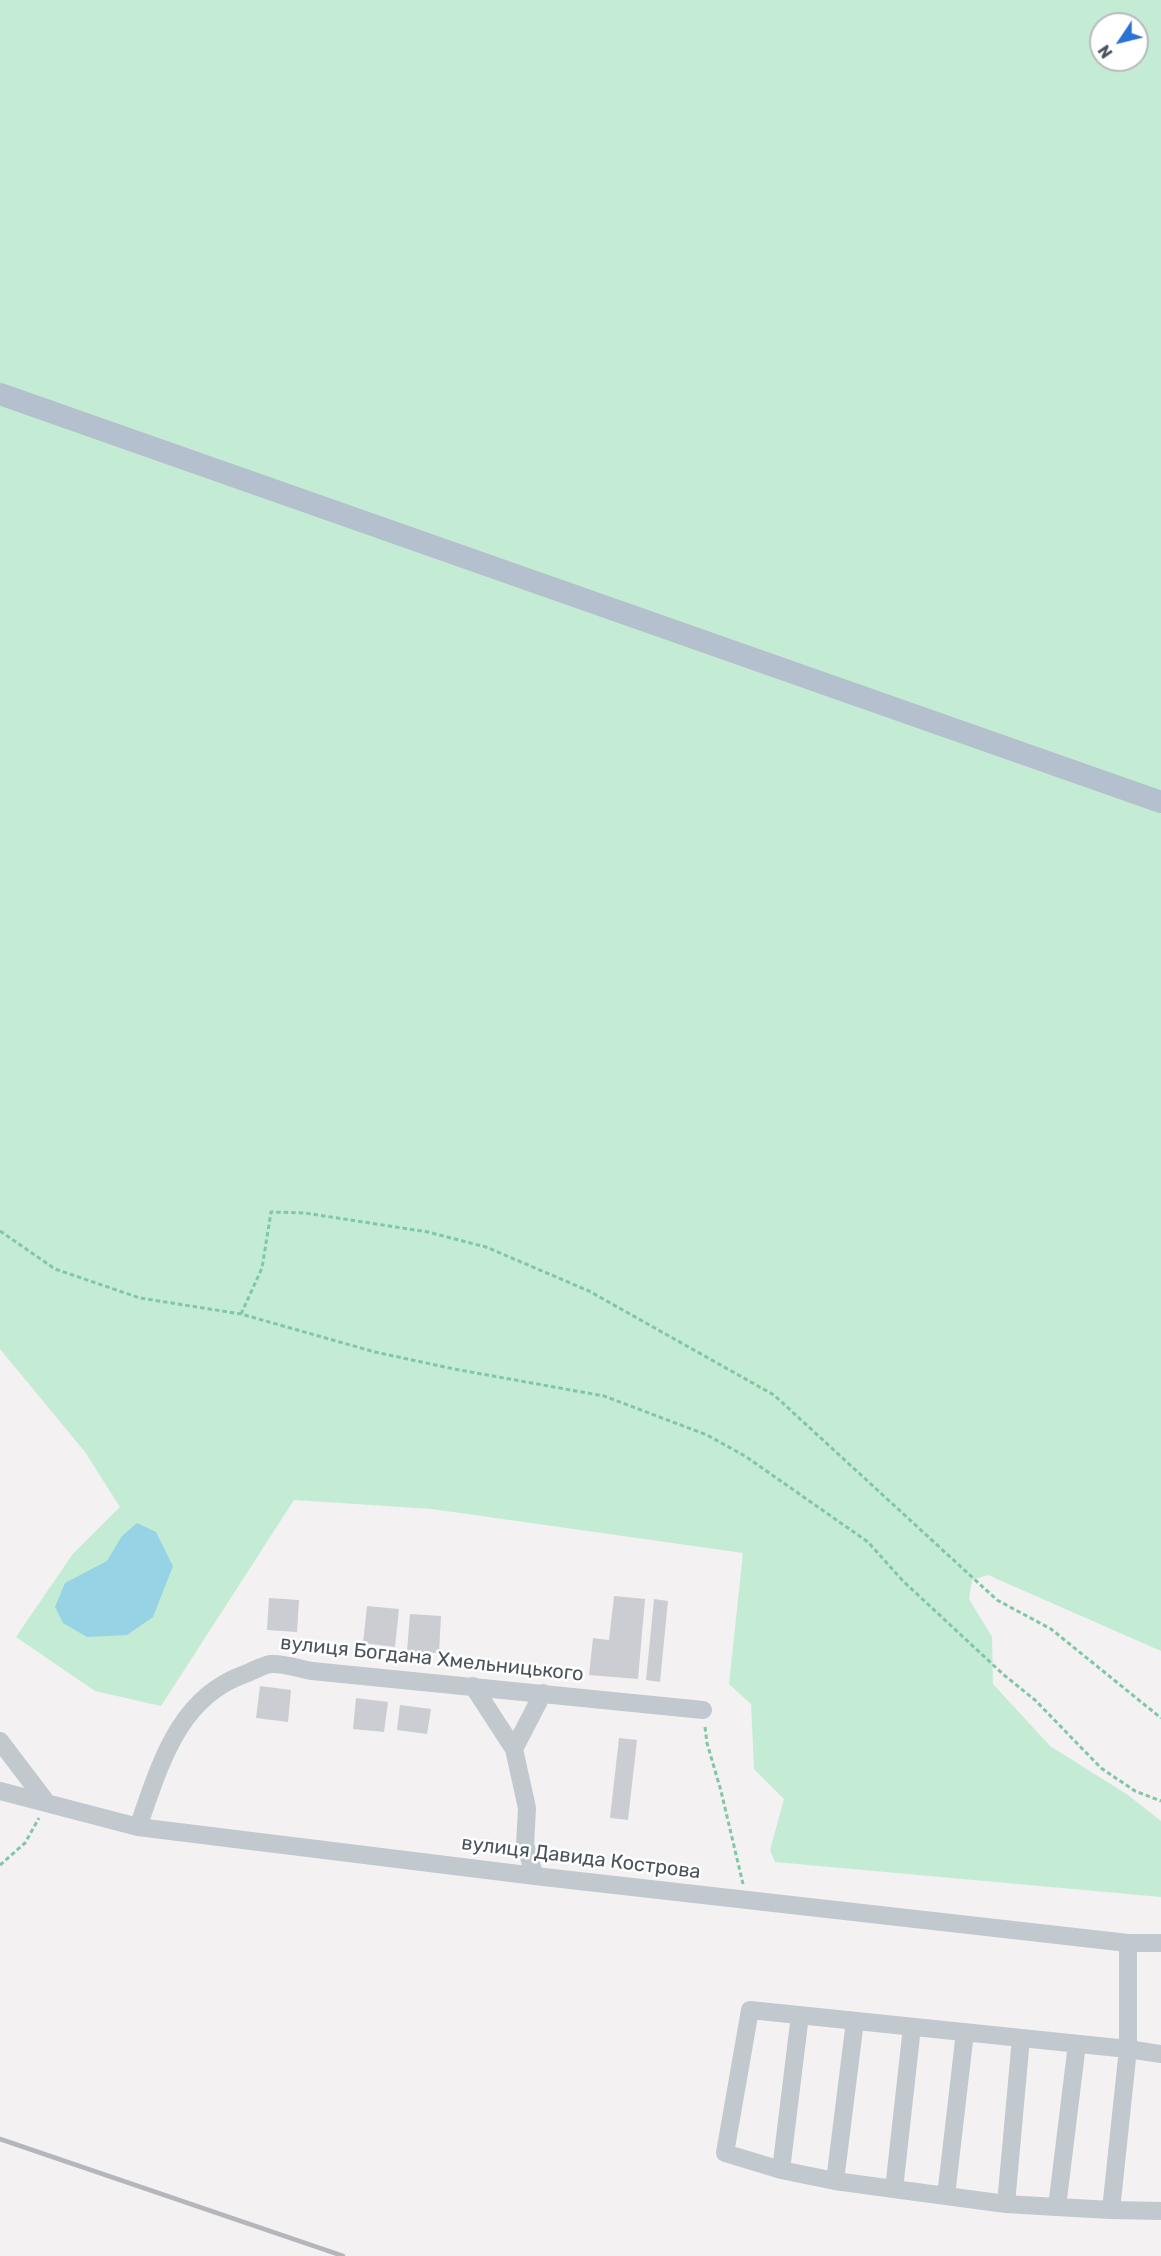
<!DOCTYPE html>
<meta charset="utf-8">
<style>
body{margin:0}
#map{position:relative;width:1161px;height:2256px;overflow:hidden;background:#f3f1f1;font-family:Rubik,sans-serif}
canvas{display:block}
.north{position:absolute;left:1089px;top:12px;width:60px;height:60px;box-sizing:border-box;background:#fff;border:2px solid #b7bbbe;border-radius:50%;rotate:235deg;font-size:16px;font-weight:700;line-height:24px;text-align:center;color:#4b545d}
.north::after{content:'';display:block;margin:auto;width:21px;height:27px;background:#2a72d5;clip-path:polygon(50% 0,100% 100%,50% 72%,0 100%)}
</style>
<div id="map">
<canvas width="1161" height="2256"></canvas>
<div class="north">N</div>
</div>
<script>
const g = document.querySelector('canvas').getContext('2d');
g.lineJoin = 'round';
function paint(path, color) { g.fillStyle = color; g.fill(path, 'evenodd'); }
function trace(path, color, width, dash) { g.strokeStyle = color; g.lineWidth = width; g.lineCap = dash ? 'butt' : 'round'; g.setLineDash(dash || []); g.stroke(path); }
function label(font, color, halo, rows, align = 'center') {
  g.font = font + ' Rubik,sans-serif'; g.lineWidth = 5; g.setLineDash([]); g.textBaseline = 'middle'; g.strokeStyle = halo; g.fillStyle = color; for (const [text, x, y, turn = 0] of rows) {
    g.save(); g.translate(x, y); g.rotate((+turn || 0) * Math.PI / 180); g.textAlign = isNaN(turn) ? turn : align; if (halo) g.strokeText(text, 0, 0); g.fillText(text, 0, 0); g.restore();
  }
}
paint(new Path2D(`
 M0,0h1161v1651l-173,-76 -16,5 -3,19 23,38 1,47 57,62 78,49 33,26v76l-386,-35 -5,-12 14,-51 -30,-30 -3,-65 -22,-20 14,-131 -311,-44 -138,-9 -133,206 -66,-15 -79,-54 56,-82 48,-48 -35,-55 -85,-103zM1101,24h36v36h-36z`), '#c4ecd4');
paint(new Path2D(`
 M137,1523l19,9 17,34 -20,51 -26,18 -40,2 -24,-14 -8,-16 10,-24 42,-22 15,-25z`), '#96d3e5');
paint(new Path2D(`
 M614,1596l31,3 -7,80 -49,-4 4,-37 16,2z
 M269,1598l30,2 -2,32 -30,-2z
 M654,1599l14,2 -8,81 -14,-2z
 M367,1606l32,3 -4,38 -32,-4z
 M410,1614l31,2 -2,37 -32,-2z
 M260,1686l31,4 -3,32 -32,-4z
 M356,1698l32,4 -4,30 -31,-3z
 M400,1705l31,4 -4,25 -30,-4z
 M619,1738l18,2 -9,80 -18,-2z`), '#cccdd3');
trace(new Path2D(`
 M0,1231l55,38 85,29 101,16 134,38 79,17 150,27 103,39 38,21 123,86 35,39 101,94 31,25 66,68 34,23 26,10
 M241,1314l21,-46 9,-56 34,1 123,19 58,15 103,44 185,104 223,205 54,29 110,89
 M705,1727l2,16 14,48 22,93
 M0,1865l25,-22 14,-25`), '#7fc7a5', 3, [4.5, 3]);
trace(new Path2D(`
 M473,1686l41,63 13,59 -2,37 10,31
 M0,1741l47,62
 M514,1749l29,-56
 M0,1791l138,36 397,49 593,67h33
 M138,1827c22,-61 39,-129 107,-153 8,-3 18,-9 26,-10 13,-1 29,5 41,7l391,39
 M800,2015l-19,155 -56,-17 25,-143 378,39v-106
 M781,2170l54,11 20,-160
 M835,2181l59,8 18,-162
 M894,2189l52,7 19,-164
 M946,2196l60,8 15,-166
 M1006,2204l51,3 20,-163
 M1057,2207l54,3 17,-161 33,5
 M1111,2210l50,1`), '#c1c8ce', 18);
trace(new Path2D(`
 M0,394l1161,408`), '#b4c0cd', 22);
trace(new Path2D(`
 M0,2139l343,117`), '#b4b6bb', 4.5);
label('20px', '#4b545d', '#fff', [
 ["вулиця Богдана Хмельницького",432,1659,6],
 ["вулиця Давида Кострова",581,1858,7]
]);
</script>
